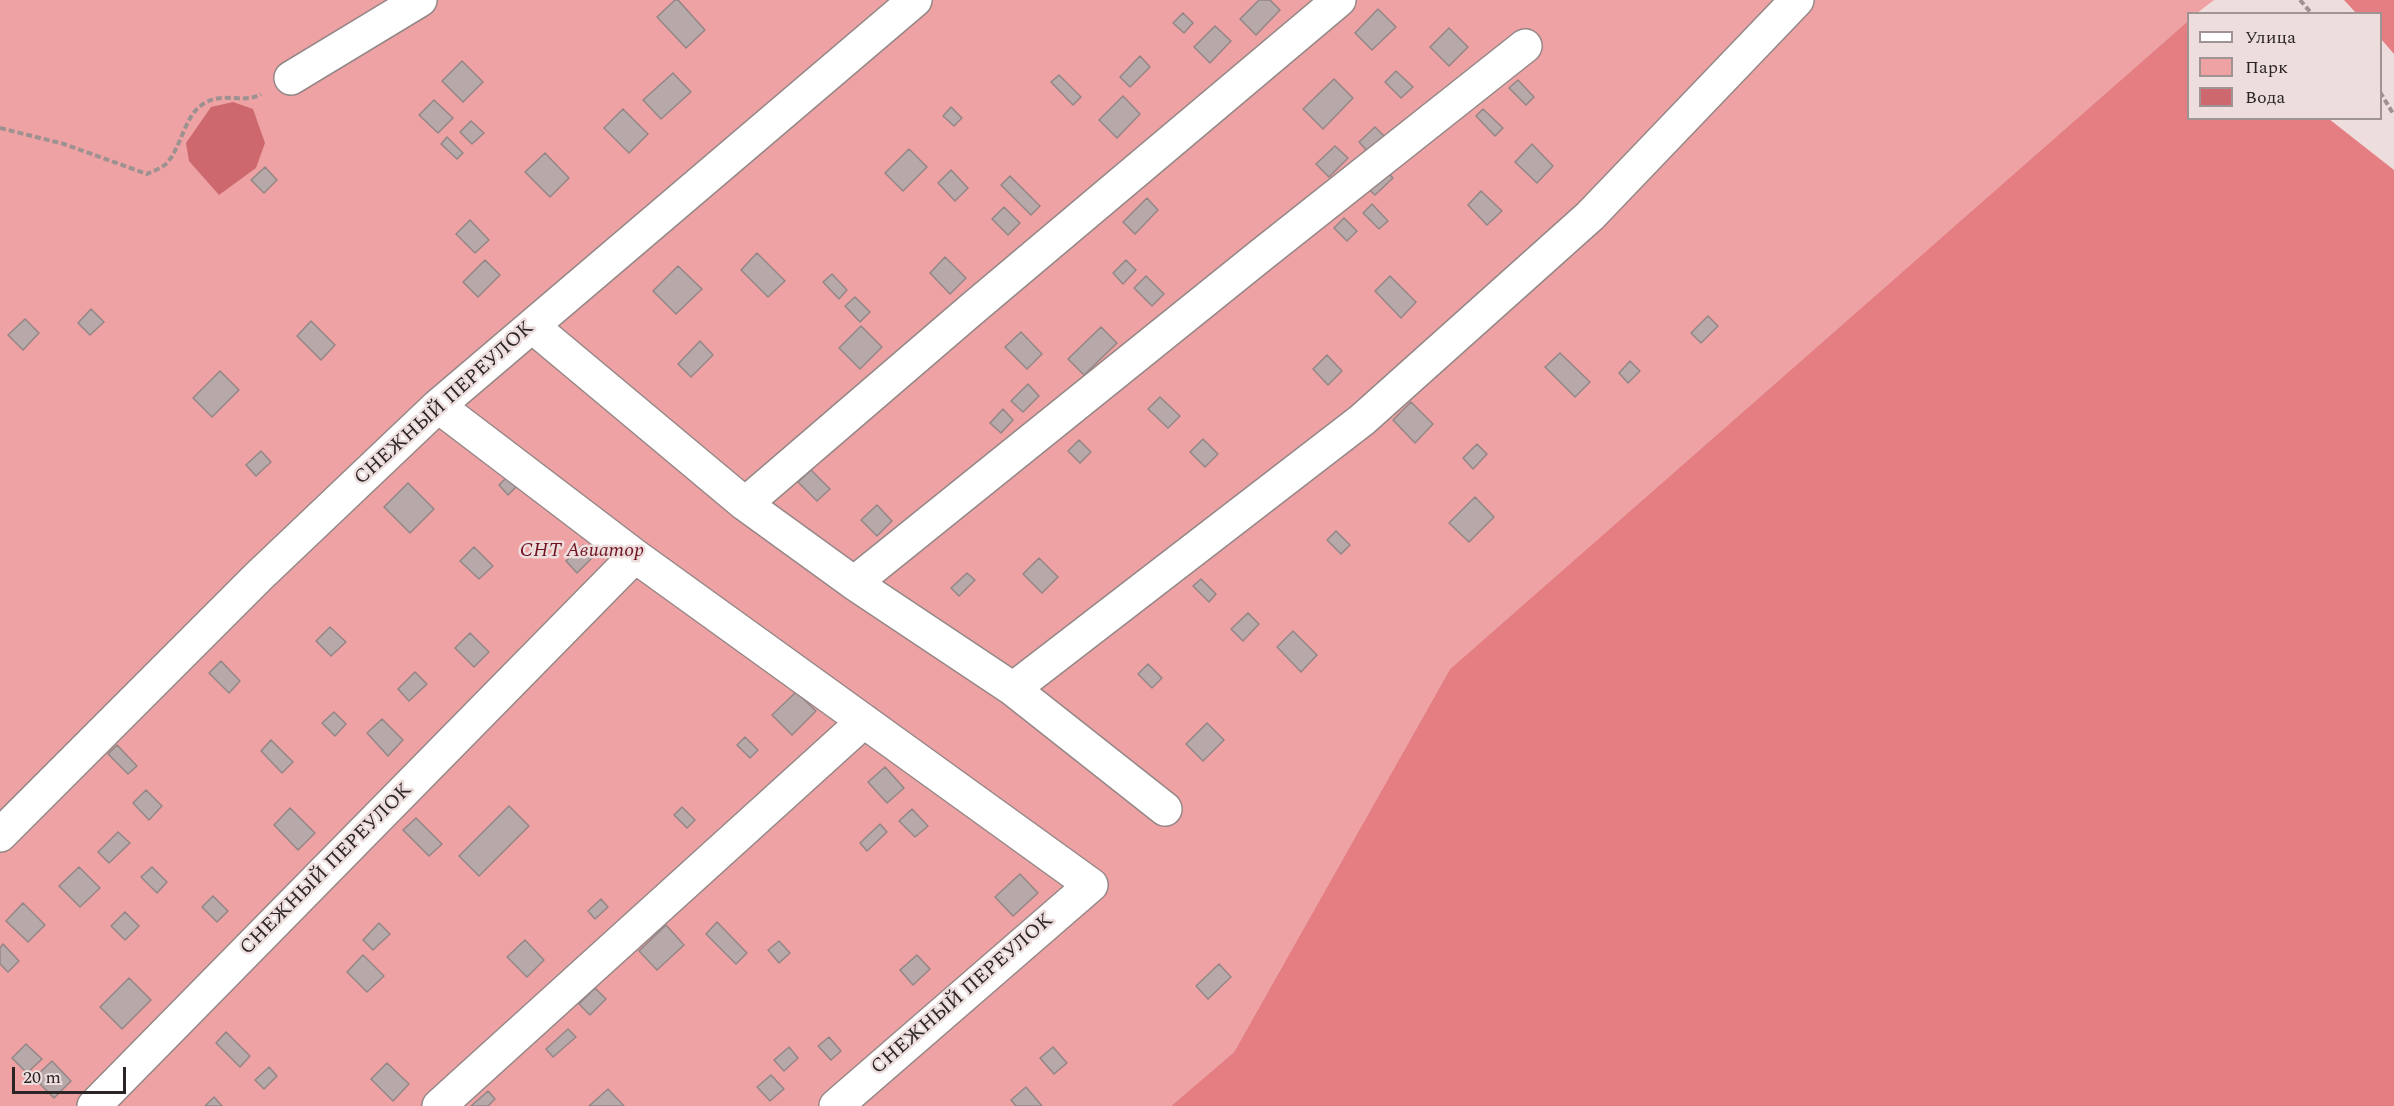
<!DOCTYPE html>
<meta charset="utf-8">
<style>
body{margin:0}
#map{position:relative;width:2394px;height:1106px;overflow:hidden;background:#eddedd;font-family:Spectral,serif}
canvas{display:block}
.legend{position:absolute;left:2187px;top:12px;width:195px;height:108px;box-sizing:border-box;background:#eddedd;border:2px solid #9f9493;margin:0;padding:8px 10px;list-style:none;font-size:18px;color:#2b2525}
.legend li{display:flex;align-items:center;gap:12px;height:30px}
.legend b{width:30px;border:2px solid #9f9493}
.scale{position:absolute;left:12px;top:1067px;width:114px;height:27px;box-sizing:border-box;border:3px solid #2b2525;border-top:0;padding-left:8px;font-size:18px;line-height:21px;white-space:nowrap;color:#2b2525;-webkit-text-stroke:4px #eddedd;paint-order:stroke}
</style>
<div id="map">
<canvas width="2394" height="1106"></canvas>
<ul class="legend">
<li><b style="height:8px;background:#fff"></b>Улица</li>
<li><b style="height:16px;background:#efa2a3"></b>Парк</li>
<li><b style="height:16px;background:#cd696e"></b>Вода</li>
</ul>
<div class="scale">20 m</div>
</div>
<script>
const g = document.querySelector('canvas').getContext('2d');
g.lineJoin = 'round';
function paint(path, color) { g.fillStyle = color; g.fill(path, 'evenodd'); }
function trace(path, color, width, dash) { g.strokeStyle = color; g.lineWidth = width; g.lineCap = dash ? 'butt' : 'round'; g.setLineDash(dash || []); g.stroke(path); }
function label(font, color, halo, rows, align = 'center') {
  g.font = font + ' Spectral,serif'; g.lineWidth = 5; g.setLineDash([]); g.textBaseline = 'middle'; g.strokeStyle = halo; g.fillStyle = color; for (const [text, x, y, turn = 0] of rows) {
    g.save(); g.translate(x, y); g.rotate((+turn || 0) * Math.PI / 180); g.textAlign = isNaN(turn) ? turn : align; if (halo) g.strokeText(text, 0, 0); g.fillText(text, 0, 0); g.restore();
  }
}
paint(new Path2D(`
 M0,0h2214l-17,13 -9,1v7l-738,648 -216,383 -63,54h-1171z`), '#efa2a3');
paint(new Path2D(`
 M2344,0h50v54l-13,-15 -1,-25 -24,-1z
 M2188,21v97l141,1 65,51v936h-1223l63,-54 216,-383z`), '#e47e82');
paint(new Path2D(`
 M233,102l20,7 12,34 -9,25 -37,27 -30,-34 -3,-18 25,-36z`), '#cd696e');
const building = new Path2D(`
 M675,0h3l27,30 -19,18 -29,-31z
 M1259,0h11l10,10 -24,25 -16,-16z
 M1378,9l18,18 -24,23 -17,-17z
 M1183,13l10,10 -9,10 -11,-10z
 M1215,26l16,15 -21,22 -16,-16z
 M1449,28l19,19 -19,19 -19,-19z
 M1140,56l10,11 -20,20 -10,-10z
 M462,61l21,21 -20,20 -21,-21z
 M1396,71l17,16 -12,11 -16,-16z
 M673,73l18,19 -30,27 -18,-19z
 M1059,75l22,22 -8,8 -22,-23z
 M1334,79l19,19 -30,31 -20,-20z
 M1518,80l16,17 -8,8 -17,-17z
 M1123,96l17,18 -23,24 -18,-18z
 M434,100l19,18 -15,15 -19,-18z
 M951,107l11,11 -8,8 -11,-10z
 M623,109l25,25 -19,19 -25,-25z
 M1483,109l20,19 -8,8 -19,-20z
 M471,121l13,12 -12,11 -12,-12z
 M1375,127l10,10 -16,16 -10,-11z
 M447,137l16,16 -6,6 -16,-15z
 M1532,144l21,22 -16,17 -22,-21z
 M1335,146l13,12 -19,19 -13,-13z
 M909,149l18,18 -24,24 -18,-18z
 M545,153l24,25 -19,19 -25,-25z
 M265,167l12,13 -13,13 -13,-13z
 M1383,167l10,11 -18,17 -10,-9z
 M951,170l17,18 -13,13 -17,-18z
 M1010,176l30,30 -9,9 -30,-30z
 M1481,191l21,20 -15,14 -19,-20z
 M1147,198l11,12 -23,24 -12,-12z
 M1372,204l16,17 -9,8 -16,-16z
 M1004,207l16,16 -12,12 -16,-16z
 M1344,218l13,13 -10,10 -13,-13z
 M470,220l19,20 -14,13 -19,-19z
 M757,253l28,28 -17,16 -27,-27z
 M945,257l21,21 -16,16 -20,-21z
 M485,260l15,15 -22,22 -15,-15z
 M1126,260l10,10 -13,14 -10,-11z
 M678,266l24,23 -26,25 -23,-23z
 M832,274l15,16 -8,9 -16,-17z
 M1146,276l18,18 -12,12 -18,-18z
 M1390,276l26,26 -15,16 -26,-27z
 M855,297l15,15 -10,10 -15,-16z
 M91,309l13,13 -14,13 -12,-12z
 M1708,316l10,10 -17,17 -10,-10z
 M25,319l14,14 -16,17 -15,-15z
 M311,321l24,24 -14,15 -24,-24z
 M861,326l21,21 -22,22 -21,-21z
 M1101,327l16,16 -33,32 -16,-16z
 M1021,332l21,22 -15,15 -22,-22z
 M700,341l13,14 -22,22 -13,-13z
 M1560,353l30,29 -15,15 -30,-30z
 M1327,355l15,16 -14,14 -15,-16z
 M1630,361l10,10 -12,12 -9,-10z
 M220,371l19,19 -27,27 -19,-19z
 M1028,384l11,12 -16,16 -12,-11z
 M1160,397l20,19 -12,12 -20,-19z
 M1411,402l22,22 -18,19 -22,-23z
 M1003,409l10,11 -12,13 -11,-10z
 M1203,439l15,15 -13,13 -15,-15z
 M1079,440l12,12 -11,11 -12,-12z
 M1477,444l10,10 -14,15 -10,-11z
 M261,451l10,11 -15,14 -10,-11z
 M811,470l19,19 -13,12 -19,-19z
 M511,473l10,9 -13,13 -9,-10z
 M408,483l26,26 -24,24 -26,-26z
 M1475,497l19,20 -25,25 -20,-19z
 M877,505l15,16 -15,15 -16,-16z
 M1336,531l14,14 -9,9 -14,-14z
 M583,545l11,11 -17,17 -11,-12z
 M474,547l19,19 -14,13 -19,-18z
 M1039,558l19,19 -16,16 -19,-19z
 M967,573l8,7 -16,16 -8,-8z
 M1201,579l15,15 -7,8 -16,-16z
 M1248,613l11,11 -16,17 -12,-12z
 M330,627l16,15 -15,14 -15,-15z
 M1293,631l24,24 -16,17 -24,-25z
 M470,633l19,19 -15,15 -19,-19z
 M221,661l19,20 -11,12 -20,-20z
 M1148,664l14,14 -10,10 -14,-14z
 M415,672l12,12 -18,17 -11,-12z
 M796,692l20,19 -24,24 -20,-20z
 M334,712l12,12 -11,12 -13,-13z
 M382,719l21,21 -15,16 -21,-23z
 M1207,723l17,17 -21,21 -17,-17z
 M745,737l13,13 -8,8 -13,-13z
 M271,740l22,22 -11,11 -21,-22z
 M117,745l20,21 -9,8 -20,-20z
 M885,767l19,21 -17,15 -19,-21z
 M146,790l16,16 -13,14 -16,-17z
 M509,806l20,20 -50,50 -20,-20z
 M682,807l13,13 -8,8 -13,-13z
 M290,808l25,25 -17,17 -24,-25z
 M912,809l16,17 -13,11 -16,-16z
 M416,818l26,26 -13,12 -26,-26z
 M880,824l7,8 -20,19 -7,-8z
 M118,832l12,11 -21,20 -11,-11z
 M79,867l21,21 -20,19 -21,-21z
 M152,867l15,15 -10,11 -16,-16z
 M1020,874l18,19 -25,23 -18,-19z
 M213,896l15,15 -11,11 -15,-15z
 M601,899l7,8 -13,12 -7,-8z
 M23,903l22,22 -17,17 -22,-21z
 M125,912l14,14 -14,14 -14,-14z
 M717,922l30,31 -11,11 -30,-30z
 M379,923l11,11 -17,16 -10,-10z
 M666,925l18,20 -27,25 -18,-19z
 M525,940l19,20 -17,17 -20,-20z
 M779,941l11,12 -11,10 -11,-13z
 M3,944l16,17 -11,11 -8,-8v-16z
 M363,955l21,21 -17,16 -20,-20z
 M917,955l13,14 -17,16 -13,-15z
 M1219,964l12,13 -23,22 -12,-13z
 M129,978l22,22 -29,29 -22,-22z
 M595,988l11,11 -16,16 -11,-11z
 M568,1029l8,8 -23,20 -7,-8z
 M226,1032l24,24 -10,11 -24,-24z
 M829,1037l12,14 -10,9 -13,-14z
 M26,1044l16,15 -15,14 -15,-15z
 M789,1047l9,11 -14,13 -10,-11z
 M1053,1047l14,16 -13,11 -14,-16z
 M52,1061l19,20 -17,17 -20,-20z
 M387,1063l22,21 -16,17 -22,-22z
 M269,1067l8,9 -13,13 -9,-9z
 M771,1075l13,14 -14,12 -13,-14z
 M1026,1087l16,19h-26l-5,-6z
 M608,1089l16,17h-35z
 M488,1091l7,8 -7,7h-17z
 M214,1097l8,9h-17z`);
paint(building, '#b7a9a9');
trace(building, '#948686', 1.5);
const minor = new Path2D(`
 M291,78l129,-78
 M532,326l213,178 109,79 159,106 152,120
 M438,406l197,150 456,329 -255,221
 M745,504l227,-195 367,-309
 M854,583l406,-327 265,-210
 M1013,689l349,-269 228,-204 207,-216
 M0,835l259,-259 179,-170 477,-406
 M94,1106l541,-550
 M439,1106l425,-385`);
trace(minor, '#958787', 36);
trace(new Path2D(`
 M2300,0l12,14
 M2380,92l14,23
 M0,128l64,16 83,30c6,-3 15,-6 20,-11 13,-15 16,-38 29,-53 22,-23 45,-4 65,-16`), '#9d9291', 4, [6, 3]);
trace(minor, '#fff', 33);
label('20px', '#2b2525', '#eddedd', [
 ["СНЕЖНЫЙ ПЕРЕУЛОК",445,404,-42],
 ["СНЕЖНЫЙ ПЕРЕУЛОК",327,870,-45],
 ["СНЕЖНЫЙ ПЕРЕУЛОК",963,995,-41]
]);
label('italic 20px', '#701422', '#eddedd', [
 ["СНТ Авиатор",582,552]
]);
</script>
